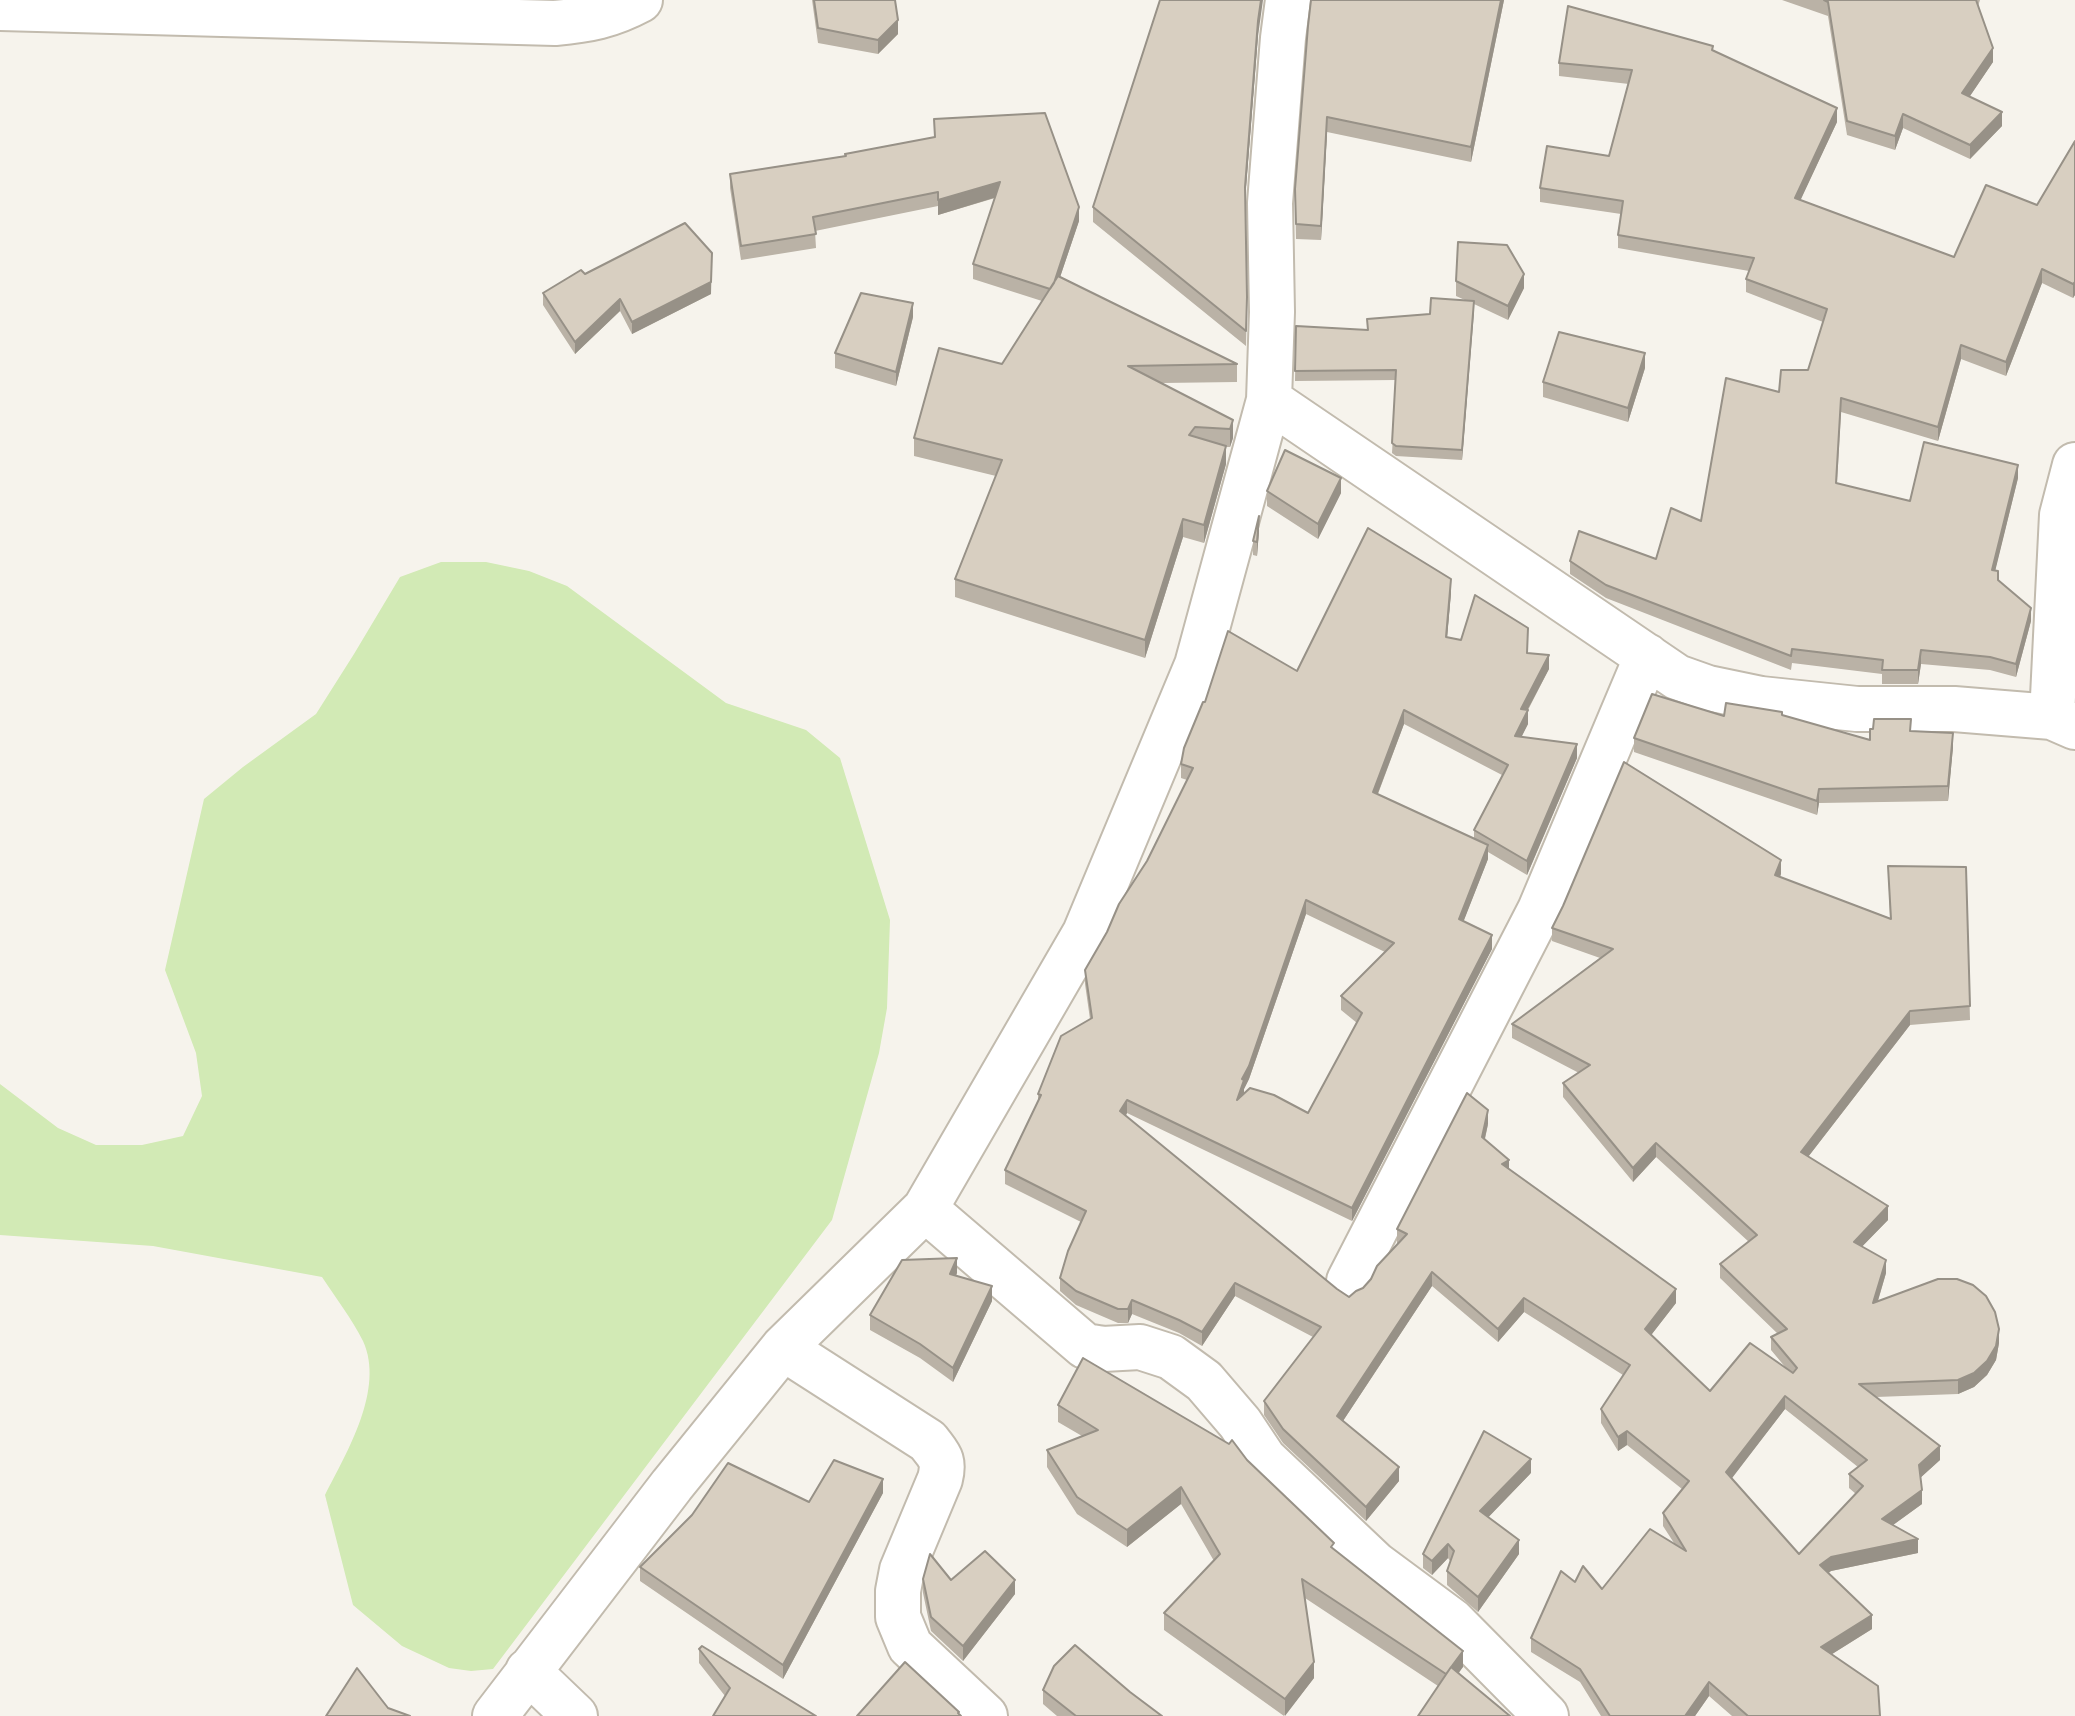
<!DOCTYPE html>
<style>
body{margin:0}
canvas{display:block;background:#f6f3ec}
</style>
<canvas width="2075" height="1716"></canvas>
<script>
const g = document.querySelector('canvas').getContext('2d');
g.lineJoin = 'round';
function paint(path, color) { g.fillStyle = color; g.fill(path, 'evenodd'); }
function trace(path, color, width, dash) { g.strokeStyle = color; g.lineWidth = width; g.lineCap = dash ? 'butt' : 'round'; g.setLineDash(dash || []); g.stroke(path); }
paint(new Path2D(`
 M441,562h45l43,9 38,15 159,117 80,27 34,28 50,162 -3,88 -8,45 -47,167 -339,449 -22,2 -22,-3 -47,-22 -49,-41 -28,-110c22,-43 60,-106 38,-154 -11,-22 -28,-44 -41,-64l-169,-31 -153,-11v-151l58,44 38,17h46l41,-9 19,-40 -6,-43 -31,-83 39,-171 39,-32 73,-53 38,-60 46,-77z`), '#d2eab5');
const street = new Path2D(`
 M0,8l555,15c33,-3 55,-7 85,-23
 M1269,400l408,277 31,11 53,11 96,10h97l98,8 23,10
 M2052,717l10,-202 13,-50
 M925,1209l160,137 18,3 37,-2 31,10 33,24 36,42 24,36 111,105 77,57 94,95
 M1349,1281l191,-371 107,-254
 M783,1348l145,93c11,15 17,18 12,38l-38,91 -4,21v26l12,29 75,70
 M528,1671l47,45
 M495,1716l177,-231 111,-137 142,-139 160,-276 112,-268 72,-265 3,-88 -2,-109 13,-165 5,-38`);
trace(street, '#c2bbae', 48);
trace(street, '#fff', 44);
paint(new Path2D(`
 M812,0h83l3,34 -20,20 -60,-11z
 M1311,0h193l-33,162 -144,-30 -6,108 -25,-1 -1,-50z
 M1782,0h198l-2,6 15,56 -24,35 33,29 -32,33 -67,-31 -8,22 -48,-15 -19,-119z
 M1258,36l-13,163 2,98 -1,49 -153,-124v-15z
 M1713,50l124,72 -37,78 154,57 83,-52 38,-64v154l-2,3 -31,-15 -36,93 -45,-17 -23,82 -97,-29 -4,71 73,18 108,-23 -23,92 3,11 33,40 -15,56 -26,-7 -69,-6 -3,20h-36v-10l-90,-11 -1,7 -185,-72 -36,-24v-13l86,-2 45,-38 78,-129 29,-22 15,-48 -77,-30v-13l3,-8 -131,-23v-13l3,-21 -81,-12v-14l69,-32 20,-72 -70,-8v-13z
 M934,119l145,102 -19,56 177,87v18l-75,1 71,37v18l-3,9h-4v17l-22,79 -21,-6 -38,121 -190,-61v-18l41,-103 -82,-20v-18l88,-74 40,-63 -69,-22v-15l22,-66 -57,17v-9l-123,25 1,17 -75,12 -11,-72v-14l115,-18 90,-19z
 M585,274l126,20 -79,40 -12,-23 -45,43 -32,-49v-12z
 M1456,281l68,7 -16,32 -34,-16 -12,156 -66,-4 -4,-3 4,-73 -101,1 1,-55 71,4v-11l63,-5 37,-13 -11,-5z
 M913,317l-17,69 -61,-18v-15z
 M1645,368l-17,54 -85,-25v-15z
 M1267,491l74,2 -23,46 -51,-33z
 M1259,531l-2,25 -4,-1v-14z
 M1451,593l-4,44 80,16 22,16 -21,41v14l-7,13 56,21 -50,117 -39,-23v7l-25,63 29,27 -140,272 -225,-108 -1,3 211,173 12,8 14,-9 35,-44 -1,-1v-14l91,-105 -3,15 24,30 167,134 -25,32 59,56 76,-23 -15,-18v-13l7,-3 -58,-56v-14l29,-22 -93,-85 -23,25 -70,-85v-14l16,-10 -67,-35v-14l88,-66 -48,-17v-13l229,-54 -1,3 110,41 -2,-52 78,1 4,153 -60,5 -102,132 80,63 -26,26 24,27 -8,28 121,42 -3,17 -9,15 -13,12 -16,7 -82,3 64,63 -20,18 2,26 -29,21 25,28 -87,18 -3,2 44,56 -40,25 48,62h-148l-23,-20 -14,20h-94l-21,-34 -49,-30v-14l44,-56 27,7 72,-46 -11,-17v-13l19,-24 -55,-44 -9,6 -17,-28v-14l22,-34 -99,-63 -26,30 -66,-56 -89,135 56,60 -33,40 -83,-78 -19,-28v-14l49,-64 -78,-41 -33,50 -23,-13 -47,-19 -4,9h-10l-42,-18 -16,-14v-13l21,-56 -76,-38v-14l33,-68v-8l52,-75 -5,-35v-14l62,-109 40,-81 -6,-2v-14l24,-62 92,-31zM1404,724l98,51 -28,55v9l-96,-45zM1306,914l79,38 -44,44v14l16,13 -49,90 -64,-20v-4l5,-10zM1785,1409l73,58 -9,7v14l7,6 -57,60 -68,-76z
 M1782,715l88,25 41,-9 42,16 -5,54 -129,2 -2,12 -183,-63v-14l90,-22z
 M957,1273l-1,3 36,25 -39,81 -33,-24 -50,-28v-15z
 M1058,1405l189,55 87,90 129,117 -25,19 -133,-88 9,80 -30,38 -120,-86v-17l50,-52 -33,-57 -54,43 -50,-33 -30,-47v-17l35,-14 -24,-14z
 M1531,1473l-43,44 31,37 -41,58 -31,-27v-14l3,-10 -2,-3 -16,17 -9,-7v-14z
 M883,1493l-100,186 -143,-98v-14l169,-65z
 M923,1579l28,1 64,14 -52,67 -32,-30 -8,-38z
 M699,1649l117,67 -91,-20 -26,-33z
 M1043,1690l87,2 32,24h-105l-14,-12z`), '#bab2a6');
paint(new Path2D(`
 M1261,0h2l-5,36 -13,165v-14l13,-166z
 M1501,0h3l-33,162v-15z
 M898,20v14l-20,20v-14z
 M1993,48v14l-31,46v-15z
 M1837,108v14l-42,90v-14z
 M2002,112v14l-32,33v-14z
 M1903,114v14l-8,22v-14z
 M1327,117v15l-6,108v-14z
 M1000,182v14l-62,19v-15z
 M1079,207v14l-28,83v-14z
 M712,253l-1,41 -79,40v-12z
 M2042,269v14l-36,93v-14z
 M1524,274v14l-16,32v-14z
 M2075,282v13l-2,3v-14z
 M620,299v12l-45,43v-12z
 M1474,301v11l-12,148v-10z
 M913,303v14l-17,69v-14z
 M1961,345v14l-23,82v-14z
 M1645,353v15l-17,54v-14z
 M1233,420v18l-3,9v-18z
 M1226,446v18l-22,79v-18z
 M2018,465v13l-26,106v-14z
 M1341,478v15l-23,46v-15z
 M1259,516v15l-2,25v-14z
 M1183,519v18l-38,121v-18z
 M1451,579v14l-5,57v-13z
 M2031,608v13l-15,56v-13z
 M1921,650v14l-3,20v-14z
 M1549,655v14l-28,53v-13z
 M1404,710v14l-31,82v-14z
 M1528,710v14l-13,26v-14z
 M1953,733v14l-5,54v-15z
 M1577,744v14l-50,117v-14z
 M1819,789v14l-2,12v-14z
 M1488,845v14l-29,74v-14z
 M1781,860v14l-6,15v-14z
 M1306,900v14l-57,165 -5,10v5l-7,6 5,-21z
 M1492,935v14l-140,272v-13z
 M1910,1011v14l-109,141v-14z
 M1127,1100v13l-7,12v-14z
 M1488,1110v14l-6,27v-14z
 M1656,1143v14l-23,25v-14z
 M1509,1160v14l-7,-10z
 M1888,1206v14l-34,35v-13z
 M957,1258v15l-7,16v-15z
 M1886,1260v13l-13,44v-14z
 M1432,1272v14l-95,144v-14z
 M1235,1283v13l-33,50v-14z
 M992,1286v15l-39,81v-14z
 M1676,1289v14l-31,40v-14z
 M1524,1298v14l-26,30v-13z
 M1132,1300v14l-4,9v-14z
 M1999,1329v14l-3,17 -9,15 -13,12 -16,7v-14z
 M1785,1396v13l-59,77v-14z
 M1627,1431v14l-9,6v-14z
 M1940,1446v14l-21,19v-14z
 M1531,1459v14l-51,53v-15z
 M1399,1467v14l-33,40v-14z
 M883,1479v14l-100,186v-14z
 M1181,1487v17l-54,43v-17z
 M1922,1490v14l-40,29v-14z
 M1918,1539v14l-87,18 -11,8v-14l11,-8z
 M1519,1540v14l-41,58v-15z
 M1448,1544v14l-16,17v-14z
 M1015,1580v14l-52,67v-15z
 M1872,1615v14l-51,32v-14z
 M1463,1651v16l-17,24v-17z
 M1314,1662v16l-29,38v-17z
 M1709,1682v14l-14,20h-10z`), '#979187');
const building = new Path2D(`
 M814,0h81l3,20 -20,20 -60,-12z
 M1160,0h101l-3,21 -13,166 2,110 -1,34 -153,-124z
 M1311,0h190l-30,147 -144,-30 -6,109 -25,-2 -1,-35 13,-163z
 M1824,0h152l17,48 -31,45 40,19 -32,33 -67,-31 -8,22 -48,-15 -19,-119z
 M1568,6l145,40 -1,4 125,58 -42,90 159,59 32,-72 51,20 38,-64v141l-2,2 -31,-15 -36,93 -45,-17 -23,82 -97,-29 -5,85 74,18 14,-59 94,23 -26,105 6,1v9l33,28 -15,56 -26,-7 -69,-7 -3,20h-36l1,-10 -91,-11 -1,7 -185,-71 -36,-24 9,-30 77,28 15,-51 30,13 25,-143 53,14 2,-22h27l19,-61 -81,-30 8,-21 -136,-23 5,-34 -83,-13 7,-42 62,10 23,-86 -73,-7z
 M1045,113l34,94 -25,76 -4,6 -77,-25 27,-82 -62,18v-8l-125,25 3,17 -75,12 -11,-72 116,-18 -1,-2 90,-17 -1,-18z
 M685,223l27,30 -1,29 -79,40 -12,-23 -45,43 -32,-49 38,-23 4,4z
 M1458,242l49,3 17,29 -16,32 -52,-25z
 M1058,276l179,88 -109,2 105,54 -3,9 -35,-2 -6,8 37,11 -22,79 -21,-6 -38,121 -190,-61 47,-119 -88,-22 25,-90 63,16z
 M861,293l52,10 -17,69 -61,-19z
 M1431,298l43,3 -12,149 -66,-4 -4,-3 4,-73 -101,1 1,-45 72,4 -1,-11 63,-5z
 M1559,332l86,21 -17,55 -85,-26z
 M1285,450l56,28 -23,46 -51,-33z
 M1259,516l-2,26 -4,-1z
 M1368,528l83,51 -5,58 15,3 14,-45 53,33 -1,25 22,2 -28,54 7,1 -13,26 62,8 -50,117 -53,-31 34,-65 -104,-55 -31,82 115,53 -29,74 33,16 -140,273 -225,-108 -7,11 217,178 12,8 7,-6 7,-3 8,-9 6,-13 30,-32 -10,-5 70,-136 21,17 -6,27 27,23 -7,4 174,125 -31,40 65,62 40,-48 43,30 4,-5 -26,-31 16,-8 -67,-65 37,-29 -101,-92 -23,25 -70,-85 27,-18 -78,-41 101,-75 -61,-21 11,-22 61,-144 157,98 -6,15 116,44 -3,-53 78,1 4,139 -60,5 -109,141 87,54 -34,36 32,18 -13,43 65,-24h19l16,6 13,11 9,16 4,17 -3,17 -9,15 -13,12 -16,7 -99,4 81,62 -21,19 3,25 -40,29 36,20 -87,18 -11,8 52,50 -51,32 57,39 2,30h-132l-39,-34 -24,34h-75l-30,-47 -49,-31 30,-67 14,11 8,-16 19,23 48,-60 36,22 -23,-38 26,-32 -62,-50 -9,6 -17,-28 29,-44 -106,-67 -26,31 -66,-57 -95,144 62,51 -33,40 -83,-78 -19,-28 57,-74 -86,-44 -33,49 -23,-12 -47,-20 -4,9h-10l-42,-18 -16,-13 8,-27 18,-40 -81,-41 36,-75 -3,-1 23,-58 31,-18 -7,-48 22,-38 12,-28 28,-43 46,-93 -12,-4 3,-16 19,-46h2l23,-71 69,40zM1306,900l88,43 -53,53 21,17 -54,100 -34,-18 -24,-7 -13,12 7,-20 -2,-1 7,-13zM1785,1396l82,64 -18,14 14,12 -64,68 -73,-82z
 M1652,694l72,22 2,-13 56,9v3l88,25v-11h3l1,-10h37l-1,12 43,2 -5,53 -129,3 -2,12 -183,-63z
 M957,1258l-7,16 42,12 -39,82 -33,-24 -50,-29 32,-55z
 M1083,1358l146,86 3,-4 15,20 87,83 -3,4 132,104 -17,23 -144,-95 12,83 -29,37 -121,-86 56,-59 -39,-67 -54,43 -50,-33 -30,-47 51,-20 -40,-25z
 M1484,1431l47,28 -51,52 39,29 -41,57 -31,-26 7,-20 -6,-7 -16,17 -9,-7z
 M834,1460l49,19 -100,186 -143,-98 52,-52 36,-52 81,39z
 M985,1551l30,29 -52,66 -32,-29 -8,-38 7,-25 21,26z
 M1075,1645l55,47 32,24h-86l-33,-26 11,-24z
 M702,1646l114,70h-103l17,-28 -31,-39z
 M905,1662l54,50 -1,1 3,3h-104z
 M1451,1667l59,49h-92z
 M357,1668l31,40 22,8h-84z`);
paint(building, '#d8cfc1');
trace(building, '#979187', 2);
</script>
